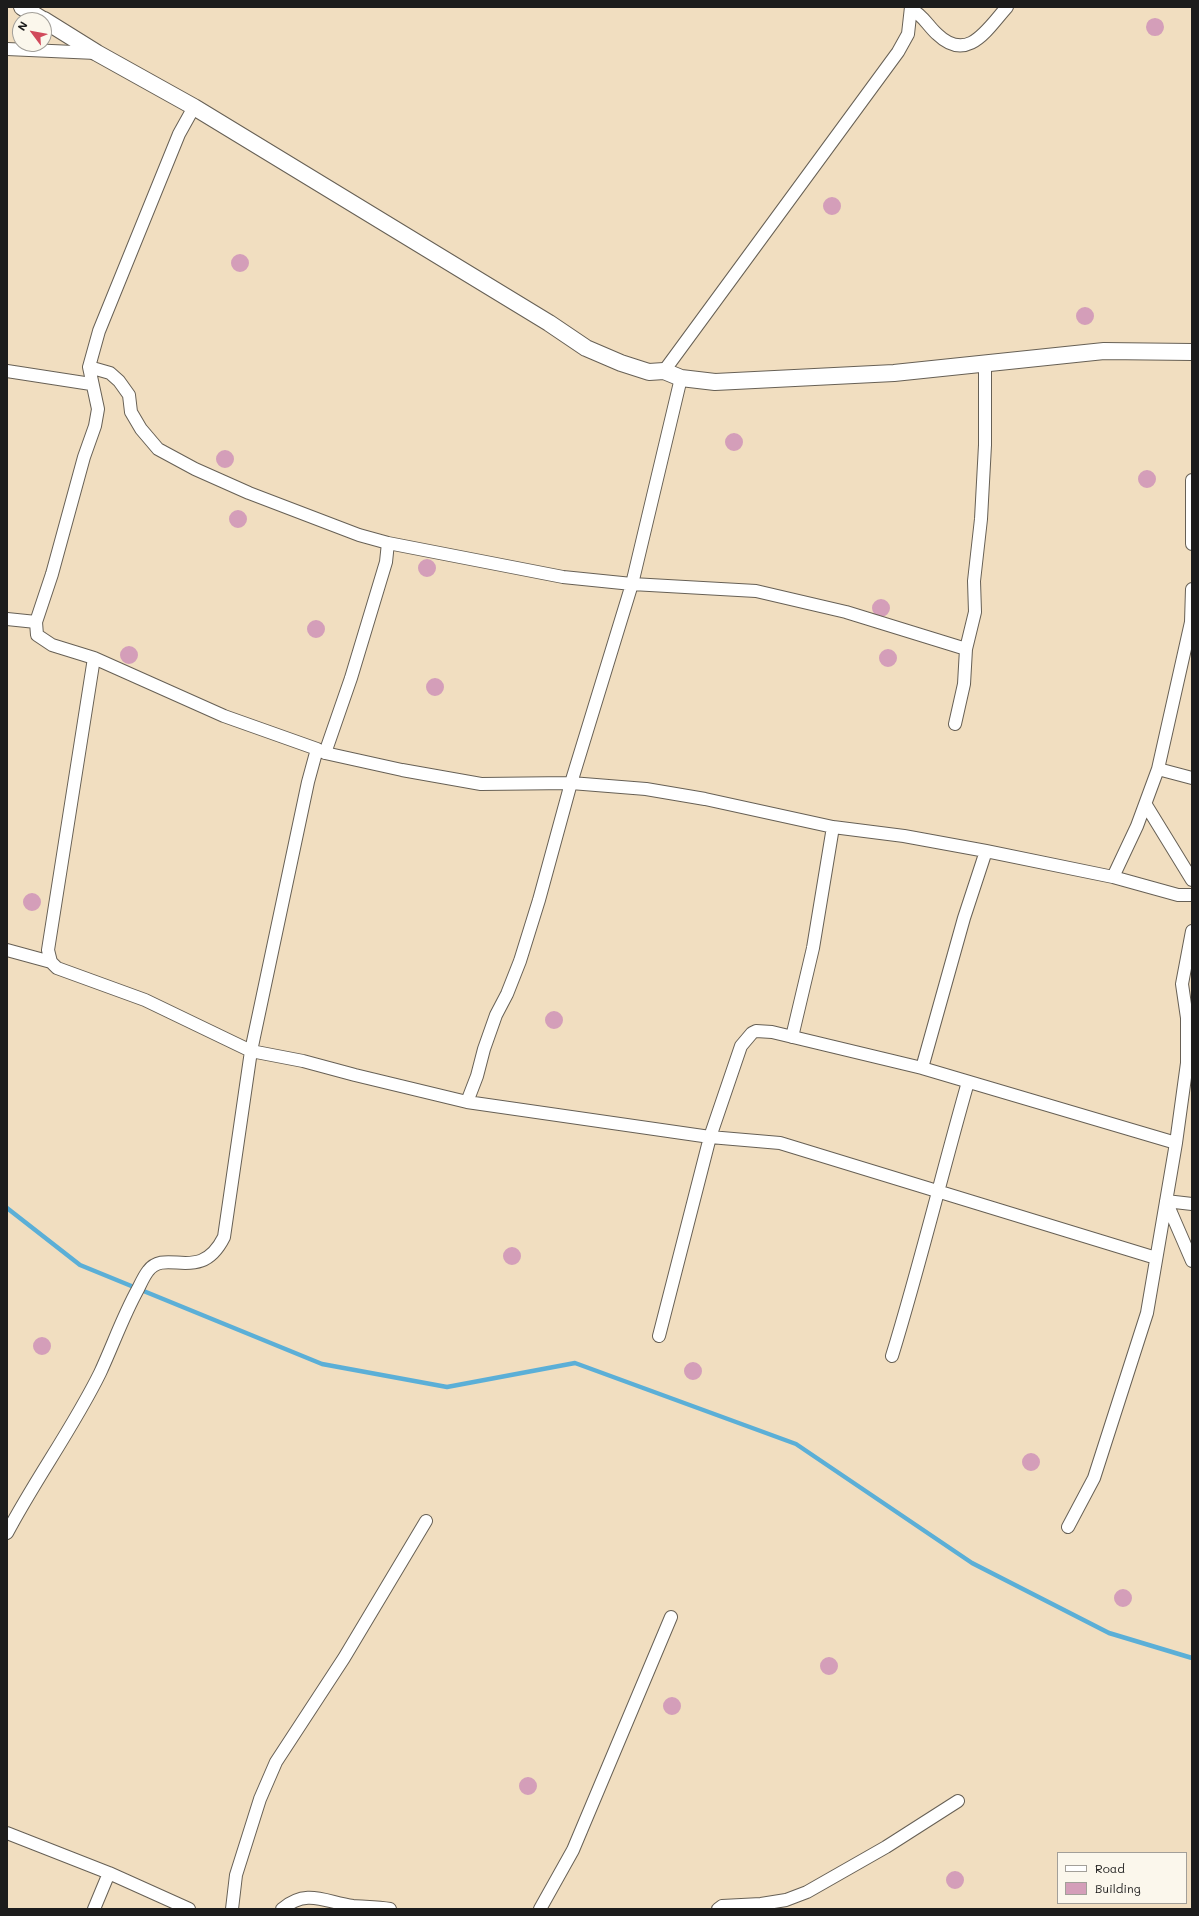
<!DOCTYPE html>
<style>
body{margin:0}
#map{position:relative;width:1199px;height:1916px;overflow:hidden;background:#f1dec0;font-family:Mali,sans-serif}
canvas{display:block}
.frame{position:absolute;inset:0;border:8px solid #1c1c1c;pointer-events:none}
.legend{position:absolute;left:1057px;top:1852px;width:130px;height:52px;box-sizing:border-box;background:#fbf7ec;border:1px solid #a29f99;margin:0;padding:5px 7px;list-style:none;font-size:12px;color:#1c1c1c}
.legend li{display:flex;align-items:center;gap:8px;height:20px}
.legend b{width:20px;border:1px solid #a29f99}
.north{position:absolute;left:12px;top:12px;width:40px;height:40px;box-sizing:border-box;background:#fbf7ec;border:1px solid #a29f99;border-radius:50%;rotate:302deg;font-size:11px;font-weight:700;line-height:16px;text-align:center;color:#1c1c1c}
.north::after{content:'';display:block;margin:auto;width:14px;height:18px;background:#d1495b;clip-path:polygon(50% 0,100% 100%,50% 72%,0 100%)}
</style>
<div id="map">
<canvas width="1199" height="1916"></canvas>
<div class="frame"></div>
<ul class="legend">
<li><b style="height:5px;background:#fff"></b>Road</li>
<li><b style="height:11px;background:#d49eb9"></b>Building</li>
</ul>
<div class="north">N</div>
</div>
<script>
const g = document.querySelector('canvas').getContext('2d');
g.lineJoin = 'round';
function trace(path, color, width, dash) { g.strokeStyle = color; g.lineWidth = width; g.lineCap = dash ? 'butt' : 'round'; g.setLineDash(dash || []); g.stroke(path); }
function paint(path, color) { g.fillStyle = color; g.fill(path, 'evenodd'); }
trace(new Path2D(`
 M7,1208l73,57 242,99 125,23 128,-24 221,81 176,119 137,70 83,25`), '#5bafd7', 4.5);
paint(new Path2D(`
 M1146 27a9 9 0 1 1 18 0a9 9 0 1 1-18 0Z
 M823 206a9 9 0 1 1 18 0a9 9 0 1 1-18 0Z
 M231 263a9 9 0 1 1 18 0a9 9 0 1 1-18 0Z
 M1076 316a9 9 0 1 1 18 0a9 9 0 1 1-18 0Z
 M725 442a9 9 0 1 1 18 0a9 9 0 1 1-18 0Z
 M216 459a9 9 0 1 1 18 0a9 9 0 1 1-18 0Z
 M1138 479a9 9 0 1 1 18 0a9 9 0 1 1-18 0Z
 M229 519a9 9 0 1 1 18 0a9 9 0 1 1-18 0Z
 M418 568a9 9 0 1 1 18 0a9 9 0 1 1-18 0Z
 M872 608a9 9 0 1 1 18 0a9 9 0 1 1-18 0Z
 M307 629a9 9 0 1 1 18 0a9 9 0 1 1-18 0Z
 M120 655a9 9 0 1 1 18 0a9 9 0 1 1-18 0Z
 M879 658a9 9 0 1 1 18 0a9 9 0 1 1-18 0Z
 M426 687a9 9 0 1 1 18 0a9 9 0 1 1-18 0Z
 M23 902a9 9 0 1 1 18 0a9 9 0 1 1-18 0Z
 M545 1020a9 9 0 1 1 18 0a9 9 0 1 1-18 0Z
 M503 1256a9 9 0 1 1 18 0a9 9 0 1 1-18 0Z
 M33 1346a9 9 0 1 1 18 0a9 9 0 1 1-18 0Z
 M684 1371a9 9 0 1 1 18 0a9 9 0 1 1-18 0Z
 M1022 1462a9 9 0 1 1 18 0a9 9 0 1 1-18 0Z
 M1114 1598a9 9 0 1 1 18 0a9 9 0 1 1-18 0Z
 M820 1666a9 9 0 1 1 18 0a9 9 0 1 1-18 0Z
 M663 1706a9 9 0 1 1 18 0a9 9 0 1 1-18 0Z
 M519 1786a9 9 0 1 1 18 0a9 9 0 1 1-18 0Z
 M946 1880a9 9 0 1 1 18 0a9 9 0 1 1-18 0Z`), '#d49eb9');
const minor = new Path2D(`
 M911,9c12,6 17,17 26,25 31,30 51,-6 70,-27
 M7,49l89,4
 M89,367l21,6 9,8 10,14 2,17 10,17 17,20 37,20 54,24 110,42 29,8 175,34 69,7 124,7 90,21 120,37
 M7,371l84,13
 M664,371l234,-319 10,-18 3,-27
 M1192,480v64
 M7,619l29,3
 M94,658l-46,292 3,12 6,6 88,32 106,51 52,10 52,14 112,27 243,35 70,6 376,115
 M955,724l9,-40 2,-35 9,-37 -1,-31 7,-62 4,-74v-82
 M317,749l8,4 77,17 79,14 90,-1 75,6 59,10 128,28 71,9 82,15 127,26 65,18h14
 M325,753l26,-75 35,-116 2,-19
 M1158,769l34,9
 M1146,805l46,75
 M1113,877l24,-51 21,-57 33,-147 1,-33
 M7,950l44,12
 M792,1037l21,-89 20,-121
 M922,1068l42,-150 22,-67
 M467,1102l10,-26 7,-27 12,-34 11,-21 13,-33 19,-61 32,-117 61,-199 49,-206
 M1192,1204l-26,-3 26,60
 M659,1336l51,-199 31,-91 11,-13 4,-2 16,1 150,36 254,75
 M892,1356c28,-91 50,-183 76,-274
 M1068,1527l26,-49 53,-165 29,-170 11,-80v-45l-5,-34 10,-53
 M7,1533c29,-55 66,-105 93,-160 13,-28 23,-57 38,-84 3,-6 6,-13 10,-18 18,-24 52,14 76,-34l27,-186 57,-269 9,-33 -93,-33 -130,-58 -42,-13 -15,-10 -1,-13 16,-48 32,-117 11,-31 3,-17 -9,-42 10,-36 80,-197 15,-27
 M7,1833l102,40 80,36
 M94,1909l15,-36
 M232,1909l4,-34 24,-76 16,-37 68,-104 82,-137
 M282,1909c25,-21 43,-7 71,-3 12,1 25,1 37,3
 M540,1909l33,-59 98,-233
 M718,1909l4,-3 39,-2 25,-4 21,-8 79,-45 72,-46`);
const tertiary = new Path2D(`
 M22,7l21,13
 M44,20l53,33 97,54 355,216 37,25 35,15 28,9 15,-1 17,7 34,4 179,-9 210,-22 88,1`);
trace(minor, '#676055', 14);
trace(tertiary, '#676055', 18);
trace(minor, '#fff', 12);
trace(tertiary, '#fff', 16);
</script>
